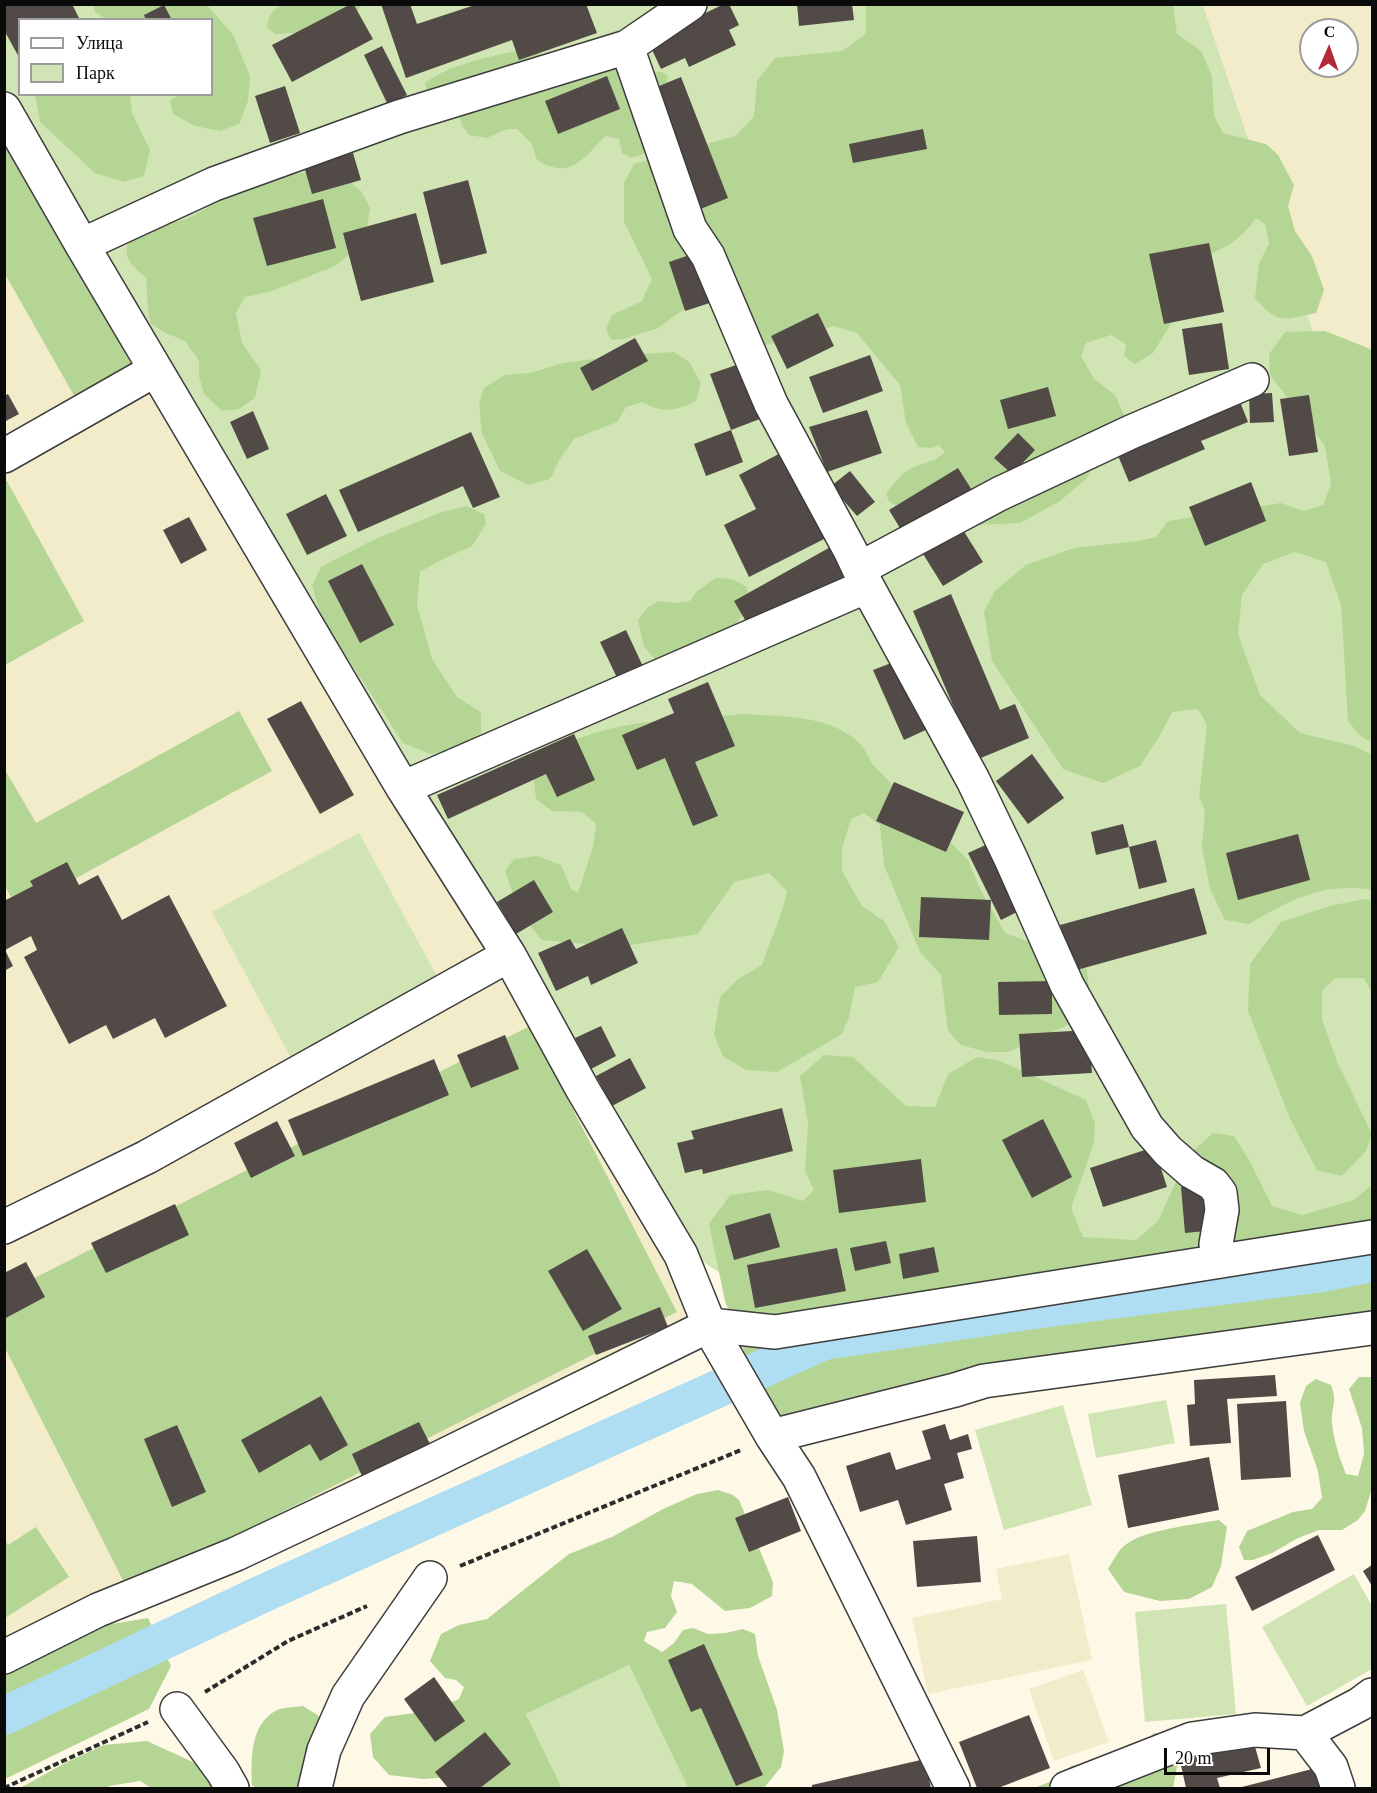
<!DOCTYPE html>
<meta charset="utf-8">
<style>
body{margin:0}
#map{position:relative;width:1377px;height:1793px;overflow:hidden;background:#fef8e7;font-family:"Times New Roman",serif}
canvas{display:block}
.frame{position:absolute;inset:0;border:6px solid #0a0a0a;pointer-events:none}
.legend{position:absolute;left:18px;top:18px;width:195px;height:78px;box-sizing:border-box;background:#fff;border:2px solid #9d9d9d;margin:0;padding:8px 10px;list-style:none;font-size:18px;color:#0a0a0a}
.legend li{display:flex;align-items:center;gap:12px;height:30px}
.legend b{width:30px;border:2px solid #9d9d9d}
.north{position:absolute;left:1299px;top:18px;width:60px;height:60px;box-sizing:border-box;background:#fff;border:2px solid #9d9d9d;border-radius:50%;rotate:2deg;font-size:16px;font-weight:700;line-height:24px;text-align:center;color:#0a0a0a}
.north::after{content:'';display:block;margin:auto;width:21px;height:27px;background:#b22a38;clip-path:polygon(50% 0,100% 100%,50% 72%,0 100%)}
.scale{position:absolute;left:1164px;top:1748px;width:106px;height:27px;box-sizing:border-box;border:3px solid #0a0a0a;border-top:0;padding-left:8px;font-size:18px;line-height:21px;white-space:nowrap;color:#0a0a0a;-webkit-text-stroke:4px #fff;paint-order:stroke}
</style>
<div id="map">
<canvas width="1377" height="1793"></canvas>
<div class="frame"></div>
<ul class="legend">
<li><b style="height:8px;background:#fff"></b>Улица</li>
<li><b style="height:16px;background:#d1e5b4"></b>Парк</li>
</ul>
<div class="north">С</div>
<div class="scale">20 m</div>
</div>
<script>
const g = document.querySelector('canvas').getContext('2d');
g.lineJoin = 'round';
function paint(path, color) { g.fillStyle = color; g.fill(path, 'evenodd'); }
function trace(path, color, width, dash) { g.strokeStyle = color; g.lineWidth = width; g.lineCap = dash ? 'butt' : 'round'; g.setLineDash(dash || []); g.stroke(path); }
paint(new Path2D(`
 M1203,5h169v501zM1311,30h36v36h-36z
 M4,115l704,1213 -704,340z
 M1069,1554l23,106 -164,34 -16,-76 90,-19 -6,-30z
 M1083,1670l26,72 -55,19 -25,-72z`), '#f2ecca');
paint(new Path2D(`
 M4,5h1199l169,501v757l-548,78 -136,-89 -683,-1137zM20,20h192v74h-192z
 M359,833l79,145 -147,80 -79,-146z
 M1166,1400l9,43 -79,15 -8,-44z
 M1063,1405l29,100 -88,25 -29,-100z
 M1354,1574l18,32v63l-65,37 -45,-79z
 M1226,1604l10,110 -91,8 -10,-110z
 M629,1665l59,123h-126l-36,-74z`), '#d1e5b4');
paint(new Path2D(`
 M93,5h114l26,30 17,41 -2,25 -9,23 -19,7 -25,-5 -22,-12 -3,-14 10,-5 32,-1v-74l-106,-1 -11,-7z
 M283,5h79l-11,15 -27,11 -48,3 -9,-6c0,-10 6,-20 16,-23z
 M866,5h307l4,29 24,17 11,25 2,40 9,17 43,11 12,11 16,30 -6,21 7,25 17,25 12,34 -8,23c-34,7 -37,12 -61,-15l4,-35 10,-19 -4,-20 -9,-6c-18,26 -37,33 -66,44l-8,43 -29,48 -18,11 -11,-8 2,-12 -15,-9 -25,8 -5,13 13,23 21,16 9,20 -22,29 -15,34 -27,23 -40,22 -43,2 -64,-8 -24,-16 -3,-7c7,-10 16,-22 28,-27 12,-5 22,-6 31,-15l-6,-7 -7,3 -14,-1 -12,-24 -6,-38 -43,-52 -23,-7 -86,24 -17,-47 -29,-7 -44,32 -34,11 -13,1 -5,-11 6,-14 30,-14 10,-22 -28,-57v-39l10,-19 101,-28 19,-19 3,-36 18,-23 67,-7 24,-17z
 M532,48l15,9 -22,35c29,4 52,-23 80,-25 12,0 26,6 38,7 10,1 17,-7 25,2l-5,22 -19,33v23l-13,4 -9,-5 -3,-14 -14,-3c-22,24 -36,44 -68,24l-5,-16 -15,-15h-10l-20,9 -18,-3 -7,-10 -5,-18 -30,-16 -2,-8c25,-20 76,-29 107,-35z
 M35,95h95l2,18 18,37 -6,26 -20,6 -29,-9 -55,-51z
 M4,142l133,232 -57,32 -75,-132z
 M334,169l27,22 9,17 -5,34 -30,24 -63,25 -27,6 -9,16 6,30 19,27 -6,28 -16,11 -17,2 -18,-17 -5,-18v-15l-14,-20 -19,-8 -15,-9c-5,-16 -3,-30 -5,-46 -6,-6 -15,-12 -18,-20 -6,-15 10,-31 23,-34 10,-3 22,0 32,-4 16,-5 29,-17 44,-25 34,-17 70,-22 107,-26z
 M1325,331l43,17 4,3v391l-12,-6 -12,-15 -7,-116 -15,-43 -31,-10 -32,12 -21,31 -4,39 22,61 40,38 54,13 18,9v135c-49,-8 -82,10 -123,34l-24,-4 -15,-31 -8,-42 3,-36 -6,-14 8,-72 -9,-16 -26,3 -13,25 -19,29 -37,17 -40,-14 -71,-108 -8,-49 11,-21 31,-26 48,-17 64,-7 18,-4 12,-16 113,-18 23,8 19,-6 8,-21 -6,-38 -55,-71 -1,-21 16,-22z
 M674,352l15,10 12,21 -5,18c-21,10 -32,13 -54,1l-16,5 -9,15 -43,17 -13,18 -11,22 -22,6 -28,-14 -18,-38 -3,-29 5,-16 21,-13 25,-2 33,-10 61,-8z
 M7,481l77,140 -79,44 -1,-183z
 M466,506l18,8 2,10 -14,22 -29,13 -23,13 -3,33 15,54 25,38 24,15v21l-25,18 -26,3 -27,-11 -81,-124 -10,-33 9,-19 50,-26 68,-28z
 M716,578l16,1 15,8 2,20 -21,27 -70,28 -14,-15 -6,-27 10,-13 10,-6 15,2 17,-2 7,-10z
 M239,711l33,60 -254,139 -13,-24 -1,-118 32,55z
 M744,714c38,3 87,0 116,30 5,5 8,13 12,20l96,96 11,27 26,46 22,8h23l34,16c6,28 8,37 -5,63l-71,32h-21l-26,-7 -13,-14 -7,-56 -21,-23 -36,-87 -4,-40 -16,-12 -13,6 -9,29v23l20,35 22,15 15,26 -21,35 -23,5 -6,30 -7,17 -65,38 -31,-2 -23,-14 -9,-21 6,-38 18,-18 24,-14c8,-25 20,-48 25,-74l-18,-18 -35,9 -36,52 -80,13 -76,-7 -22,-26 -15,-43 9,-12 23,-3 24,9 10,24 7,4 15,-46 3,-23 -14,-12 -30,-1 -16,-12 -3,-27c6,-7 13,-15 20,-20 51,-34 131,-32 191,-38z
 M1364,899l8,2v91l-8,-14h-28l-14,12v30l16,44 34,70 -6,17 -24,25 -25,-6 -27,-51 -42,-108 2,-47 31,-42 49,-16z
 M530,1026l147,286 -549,278 -123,-242v-55z
 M824,1055l29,2 53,49 29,1 13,-33 29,-17 21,3 88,40 9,23 -1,20 -23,65 12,29 53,3 22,-19 30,-65 25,-23 21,3 15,24 23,46 30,9 52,-15 18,-15v138l-580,111 -29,-33 -38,-100 -16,-77 21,-29 38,-5 35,11 11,-11 -9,-20 3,-47 -8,-47z
 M1359,1377h13v111l-7,23 -7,9 -16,10h-23l-21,8 -26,15 -19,7h-9l-5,-13 8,-16 46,-19 19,-3 10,-11 -4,-27 -14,-40 -4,-28 6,-17 10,-7 15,6c7,18 0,21 1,38 2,18 7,34 14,51l12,2 6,-22 -2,-26 -13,-39z
 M718,1490l15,5 6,5 34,82 -1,14 -22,12 -25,3 -33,-27 -18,-3 -3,15 6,16 -12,16 -18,4 -3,9 18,11 12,-9 9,-13 10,-2 15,6 18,-1 17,-4 12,5 3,22 19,54 7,41 -3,16 -17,21h-76l-59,-123 -103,49 36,74h-78l-19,-12 -42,3 -34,-4 -16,-18 -3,-23 15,-17 45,-6 29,-12 5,-12 -8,-7 -11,-2 -15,-17 11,-27 18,-9 28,-6 82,-65 43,-17 51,-28 34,-15z
 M1219,1520l8,7 -6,39 -9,21 -23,12 -29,2 -36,-9 -16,-23c6,-9 10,-20 20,-26 21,-14 65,-18 91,-23z
 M36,1527l33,50 -64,41v-78l3,5z
 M148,1618l23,48 -22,43 -144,70v-111l76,-39z
 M303,1706l16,10 -14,72h-49l-4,-3c-1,-26 -2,-59 23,-74 7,-4 20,-4 28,-5z
 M1154,1733l20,1 7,11 -8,43h-139l20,-8 17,-14 63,-13z
 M147,1741l48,22 19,25h-63l-11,-7 -31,5 -3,2h-86l47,-26 37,-17z`), '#b5d594');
trace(new Path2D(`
 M4,1716l258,-122 562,-253 217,-32 275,-35 56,-11`), '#afddf2', 38);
paint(new Path2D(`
 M4,4h68l8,16h-60v39l-16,-29z
 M381,4h29l7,20 61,-20h108l11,29 -78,27 -7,-20 -106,38z
 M724,4h5l10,21 -10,5 7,15 -47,22 -4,-9 -24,11 -13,-28z
 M797,4h55l2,16 -55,6z
 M164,5l8,15h-26l-2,-5z
 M349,5h5l19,34 -81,43 -20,-37z
 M382,46l25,49 -19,10 -24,-50z
 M607,76l13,33 -62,25 -13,-33z
 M681,77l47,121 -30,12 -46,-121z
 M285,86l15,47 -30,10 -15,-47z
 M923,129l4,20 -74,14 -4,-19z
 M353,153l8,27 -49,14 -8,-28z
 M468,180l19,73 -46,12 -18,-73z
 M323,199l13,49 -69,18 -14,-48z
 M416,213l18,69 -73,19 -18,-68z
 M1209,243l15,69 -60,12 -15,-70z
 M704,250l15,50 -34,11 -16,-49z
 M818,313l16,33 -47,23 -16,-33z
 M1222,323l7,46 -40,6 -7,-46z
 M635,338l13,23 -56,30 -12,-23z
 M870,355l13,36 -60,22 -14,-36z
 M745,362l20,55 -34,13 12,32 -37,14 -12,-32 37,-14 -21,-56z
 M1048,387l8,29 -48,13 -8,-29z
 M1272,393l2,29 -24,1 -1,-29z
 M8,394l11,20 -15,8v-26z
 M1237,394l11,28 -47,19 4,8 -76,33 -15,-36z
 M1309,395l9,57 -29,4 -9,-57z
 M867,410l15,43 -55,19 -18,-45z
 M253,411l16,38 -22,10 -17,-37z
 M471,432l29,65 -27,11 -10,-22 -105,46 -19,-42z
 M1018,433l17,17 -23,24 -18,-16z
 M790,448l44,86 -85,43 -25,-52 32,-16 -17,-34z
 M958,468l17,27 -69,43 -17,-28z
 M850,471l25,31 -18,14 -26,-30z
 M1251,482l15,39 -61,25 -16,-39z
 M326,494l21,42 -40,19 -21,-41z
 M189,517l18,33 -26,14 -18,-34z
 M960,525l23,37 -40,24 -23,-37z
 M834,545l17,29 -100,56 -17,-29z
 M362,564l32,61 -34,18 -32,-62z
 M951,594l49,116 15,-6 14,34 -53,22 -63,-149z
 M626,630l20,43 -26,11 -20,-42z
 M899,660l31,68 -26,12 -31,-70z
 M708,682l27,64 -40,16 23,54 -25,10 -28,-68 -28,12 -15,-35 52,-22 -6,-14z
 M301,701l53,94 -34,19 -53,-95z
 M574,734l21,46 -38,17 -11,-23 -98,45 -11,-24z
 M1032,754l32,44 -36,26 -32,-43z
 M894,782l70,30 -18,40 -70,-31z
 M1123,824l6,23 -33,8 -5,-23z
 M1298,834l12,46 -72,20 -12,-47z
 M1156,840l11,42 -28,7 -10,-42z
 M992,842l33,66 -24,12 -33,-67z
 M67,862l12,23 19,-10 24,45 47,-25 58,111 -62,32 -10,-20 -42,21 -7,-14 -37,19 -45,-87 13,-7 -6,-14 -26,14 8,16 -9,5v-70l29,-15 -3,-5z
 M534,880l19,32 -37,22 -19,-32z
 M1194,888l13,46 -134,37 -13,-46z
 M921,897l70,3 -2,40 -70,-3z
 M622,928l16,35 -47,22 -3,-9 -32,15 -18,-38 32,-14 6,10z
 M1052,981v33l-53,1 -1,-33z
 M601,1026l15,30 -25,13 -16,-31z
 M1089,1030l3,43 -70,4 -3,-43z
 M505,1035l14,34 -48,19 -14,-33z
 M630,1058l16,30 -34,18 -16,-30z
 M434,1059l15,36 -146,61 -15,-36z
 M782,1108l11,43 -90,23 -1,-5 -17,4 -8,-30 17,-4 -3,-8z
 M1043,1119l29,58 -40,21 -30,-58z
 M277,1121l18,35 -44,22 -17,-35z
 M1154,1147l13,40 -64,20 -13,-39z
 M921,1159l5,43 -87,11 -6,-43z
 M1203,1186l3,45 -21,2 -4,-46z
 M175,1204l14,31 -83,38 -15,-30z
 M770,1213l10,34 -46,13 -9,-34z
 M886,1241l5,22 -36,8 -5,-23z
 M934,1247l5,25 -36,7 -4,-25z
 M837,1248l9,43 -91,17 -8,-43z
 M587,1249l35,60 -39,22 -35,-60z
 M26,1262l19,35 -41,22v-46z
 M660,1307l8,20 -72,28 -8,-19z
 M1275,1375l2,21 -50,3 4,44 -41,3 -3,-41 8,-1 -1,-24z
 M321,1396l27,49 -28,16 -10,-17 -51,29 -18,-33z
 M1286,1401l5,76 -50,3 -4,-76z
 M419,1422l11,22 -68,32 -10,-22z
 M945,1424l5,16 18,-6 4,15 -15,4 7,25 -20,6 8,26 -46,15 -8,-25 -38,12 -14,-46 44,-14 6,18 35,-11 -9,-28z
 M177,1425l29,67 -34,15 -28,-68z
 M1209,1457l10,53 -91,18 -10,-53z
 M788,1497l13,34 -52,21 -14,-34z
 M1318,1535l17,35 -83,41 -17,-34z
 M977,1536l4,46 -64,5 -4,-46z
 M1372,1565v21l-9,-15z
 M704,1644l59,131 -27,11 -35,-78 -10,4 -23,-52z
 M434,1677l31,44 -30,21 -31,-43z
 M1029,1715l21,53 -52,20h-21l-18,-46z
 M485,1732l26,32 -31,24h-32l-13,-16z
 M1254,1743l7,25 -44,10 3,10h-34l-6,-27z
 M925,1759l6,29h-119v-3z
 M1316,1768l5,20h-83z`), '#524a47');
const minor = new Path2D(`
 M627,47l63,-43
 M4,109l78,136 321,543 106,167 74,135 98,165 32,79 59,102 183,-46 29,-9 388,-53
 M82,245l132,-61 185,-67 228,-70 63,182 18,27 63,148 79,146 17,36
 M4,456l151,-86
 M859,569l140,-75 132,-62 121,-52
 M403,788l464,-202 106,194 38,79 56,126 80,142 21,24 24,21 21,12 7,9 2,17 -6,34
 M4,1227l143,-70 362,-202
 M772,1436l27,41 154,311
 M4,1657l94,-47 138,-56 193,-91 281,-138 65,7 597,-95
 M177,1709l46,63 9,16
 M1305,1733l26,34 7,21
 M315,1788l9,-38 24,-54 82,-118
 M1067,1788l125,-49 63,-9 50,3 55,-29 12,-9`);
trace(minor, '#3d3d3d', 36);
trace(new Path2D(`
 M460,1566l281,-116
 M205,1692l83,-51 79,-35
 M4,1788l144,-66`), '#2c2c2c', 4, [6, 3]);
trace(minor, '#fff', 33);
</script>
